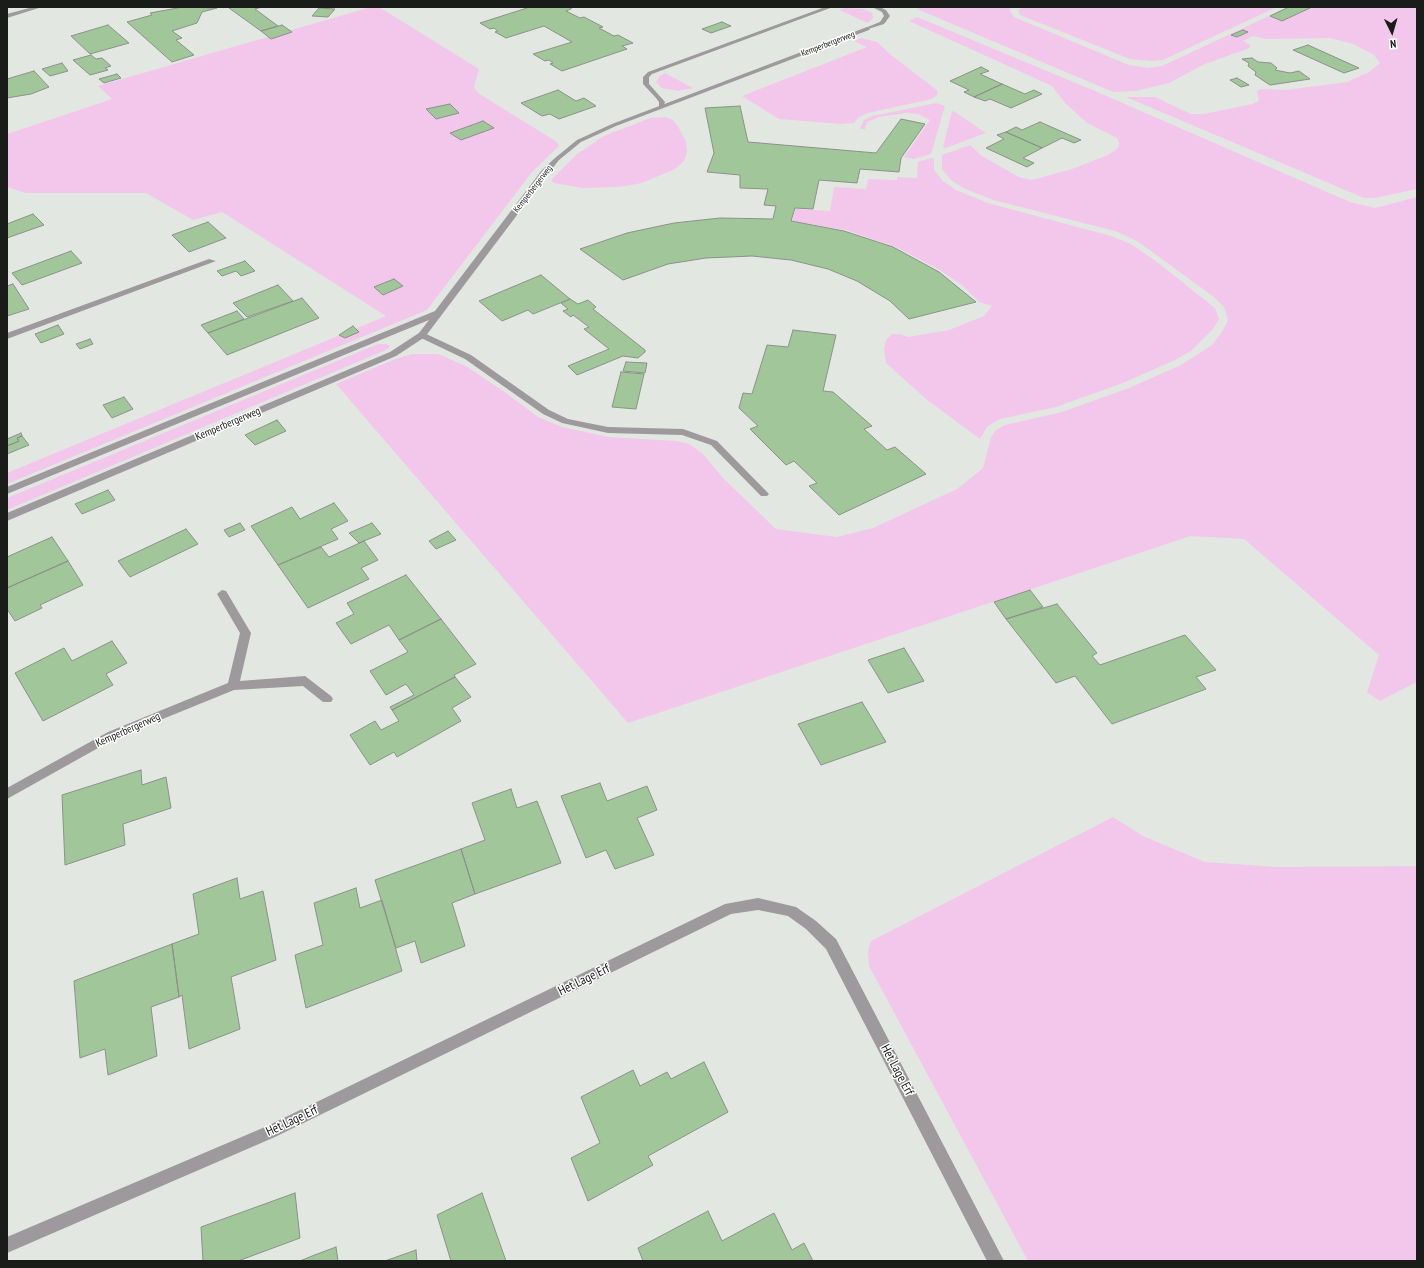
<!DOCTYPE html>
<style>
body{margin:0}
#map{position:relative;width:1424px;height:1268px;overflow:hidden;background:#e2e8e1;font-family:"PT Sans Narrow",sans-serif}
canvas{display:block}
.frame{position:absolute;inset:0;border:8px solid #1a1c19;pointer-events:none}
.north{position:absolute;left:1372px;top:12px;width:40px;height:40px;-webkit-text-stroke:3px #fff;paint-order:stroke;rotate:175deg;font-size:11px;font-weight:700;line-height:16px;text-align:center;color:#1a1c19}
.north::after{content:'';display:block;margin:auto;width:14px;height:18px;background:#1a1c19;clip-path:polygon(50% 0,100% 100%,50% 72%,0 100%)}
</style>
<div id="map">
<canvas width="1424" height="1268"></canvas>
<div class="frame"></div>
<div class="north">N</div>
</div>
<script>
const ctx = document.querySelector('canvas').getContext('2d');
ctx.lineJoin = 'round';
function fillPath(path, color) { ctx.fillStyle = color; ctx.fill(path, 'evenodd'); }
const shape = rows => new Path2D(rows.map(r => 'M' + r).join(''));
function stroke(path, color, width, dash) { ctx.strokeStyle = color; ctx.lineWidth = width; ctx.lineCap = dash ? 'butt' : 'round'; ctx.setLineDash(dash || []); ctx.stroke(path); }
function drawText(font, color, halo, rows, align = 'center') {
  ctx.font = font + ' "PT Sans Narrow",sans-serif'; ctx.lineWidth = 3; ctx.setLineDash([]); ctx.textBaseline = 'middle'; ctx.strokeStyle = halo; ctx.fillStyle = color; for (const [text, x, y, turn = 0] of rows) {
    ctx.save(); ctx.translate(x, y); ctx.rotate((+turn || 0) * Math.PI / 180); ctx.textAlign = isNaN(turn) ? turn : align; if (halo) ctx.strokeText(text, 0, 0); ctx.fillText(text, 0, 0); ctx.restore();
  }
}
const green = shape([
 [371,7,379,7,479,69,474,87,478,93,557,142,559,146,532,172,427,310,7,484,7,473,386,316,222,212,193,220,146,193,26,193,7,187,7,134,112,99,98,86],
 [922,7,1014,7,1009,9,1014,17,1129,65,1148,68,1162,66,1288,7,1417,7,1417,189,1375,198,1364,198,1126,97,1155,97,1191,114,1204,114,1252,104,1259,101,1257,91,1261,89,1286,90,1347,82,1369,72,1380,63,1374,55,1353,44,1330,38,1266,39,1253,36,1243,41,1250,45,1250,48,1205,64,1169,83,1136,91,1113,92,917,9],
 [1024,7,1277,7,1163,60,1152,61,1130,59,1020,15,1018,10],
 [845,8,863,9,872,13,873,18,868,23,839,10],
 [917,17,1095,91,1350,202,1375,208,1417,197,1417,682,1380,701,1367,692,1379,655,1244,539,1191,536,628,723,336,384,398,358,412,354,438,354,466,366,506,393,538,417,562,427,609,437,676,441,689,444,702,453,724,479,776,529,837,537,873,528,957,489,983,468,991,437,996,430,1005,425,1062,412,1129,388,1181,365,1212,345,1222,332,1228,320,1224,307,1214,297,1137,241,1115,231,993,200,963,188,951,180,942,169,942,155,970,145,982,156,1019,177,1032,180,1072,169,1108,155,1118,148,1119,143,1117,138,1087,123,1065,103,1052,86,909,21],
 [861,38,877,42,891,55,938,91,937,95,932,99,868,113,859,117,854,123,841,124,779,119,742,96,867,47,854,41],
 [665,73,693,88,679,91,662,88,656,82,660,76],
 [936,103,945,106,931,154,914,159,904,157,930,120,918,114,906,113,879,117,867,122,865,129,860,129,864,120,872,116],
 [952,111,955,112,986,133,946,148,943,147],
 [665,117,673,120,678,126,686,142,687,152,684,161,675,169,642,183,620,187,582,188,554,183,551,180,577,154,604,136,650,118],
 [931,158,934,159,934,170,943,181,956,190,988,203,1111,236,1131,244,1157,262,1215,308,1219,319,1213,329,1191,351,1175,360,1123,383,1056,407,1000,419,988,426,980,439,926,399,886,363,884,349,886,340,892,334,900,334,908,337,949,330,984,316,992,306,979,302,963,286,940,270,896,247,846,230,792,221,796,209,830,211,834,187,866,189,868,179,897,180,897,177,917,178,918,162],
 [378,344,387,344,390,347,386,350,7,510,7,498],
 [1113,817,1143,836,1205,862,1278,867,1417,866,1417,1261,1028,1261,869,966,868,951,871,941]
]);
const building = shape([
 [183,7,217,8,202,12,197,23,172,31,182,38,176,40,194,55,172,62,127,22,152,15,150,13,183,7],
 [233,7,262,7,255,9,278,26,261,31,229,8,233,7],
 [530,7,572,7,571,9,566,11,580,18,584,17,603,27,599,28,614,36,618,35,633,43,622,46,627,49,562,71,550,64,553,63,549,60,545,61,533,54,572,42,544,26,506,38,495,32,498,31,494,28,490,29,480,23,530,7],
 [1289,7,1312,7,1282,21,1270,16,1289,7],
 [319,8,335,9,328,17,312,16,319,8],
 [722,22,731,26,711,33,702,29,722,22],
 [108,25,129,43,90,54,71,36,108,25],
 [282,25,292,32,271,39,261,31,282,25],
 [1243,30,1248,32,1237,37,1231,35,1243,30],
 [1308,45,1359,68,1344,73,1293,50,1308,45],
 [91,55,96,59,102,58,111,66,105,68,108,70,90,75,73,60,91,55],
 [1252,58,1258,62,1271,63,1277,68,1275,70,1290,73,1299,71,1310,79,1270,85,1255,75,1256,72,1248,66,1249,63,1242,59,1252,58],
 [62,63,68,71,50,76,42,69,62,63],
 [981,67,989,71,980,74,1002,84,974,97,964,92,969,90,950,81,981,67],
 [34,71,49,87,31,94,7,98,7,79,34,71],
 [117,74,121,78,104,83,99,79,117,74],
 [1237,78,1249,85,1241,87,1230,80,1237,78],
 [1002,84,1025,94,1034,90,1042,94,1011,108,990,99,985,101,974,97,1002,84],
 [558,90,576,101,584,98,596,106,559,119,550,114,542,116,521,103,558,90],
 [450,104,459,113,436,119,426,109,450,104],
 [740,106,748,142,876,153,901,119,925,124,901,158,899,172,860,169,857,183,819,180,813,209,795,208,791,221,844,231,893,247,939,272,976,302,909,319,890,301,857,281,828,269,791,260,752,256,706,258,668,264,623,280,580,249,627,233,674,223,720,218,773,219,776,206,764,205,768,189,740,188,740,175,707,172,714,153,705,108,740,106],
 [483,121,494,128,461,140,450,133,483,121],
 [1040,122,1081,140,1074,143,1062,138,1042,148,1006,132,1016,127,1022,130,1040,122],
 [1006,132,1042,148,1023,158,1034,163,1027,167,986,148,1004,139,997,135,1006,132],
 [33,214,44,225,7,238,7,224,33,214],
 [208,222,226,238,189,252,172,235,208,222],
 [71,251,82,263,22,285,12,273,71,251],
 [245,261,255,271,241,276,236,271,222,276,217,271,245,261],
 [541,275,570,299,533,314,528,310,502,321,479,301,541,275],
 [394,279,403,286,383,295,374,287,394,279],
 [13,284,29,309,7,316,7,286,13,284],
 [278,285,293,301,247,317,233,303,278,285],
 [302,298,319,318,227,355,208,333,302,298],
 [570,299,578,304,588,300,596,307,593,309,645,350,645,352,638,358,623,356,577,375,568,366,609,349,584,329,589,327,573,315,571,317,563,311,568,309,561,303,570,299],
 [237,311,244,319,208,333,201,325,237,311],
 [58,325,64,334,41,343,35,334,58,325],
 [353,326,359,332,345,338,339,335,353,326],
 [793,330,836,335,823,391,833,392,872,426,864,429,887,450,895,447,926,474,839,515,809,486,817,483,794,461,786,465,750,429,758,426,739,408,743,393,752,394,767,345,788,347,793,330],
 [90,339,93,344,80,349,76,344,90,339],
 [626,362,647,363,645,373,623,371,626,362],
 [621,372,644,374,636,409,612,407,621,372],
 [124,397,133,409,112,418,103,405,124,397],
 [277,420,286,431,255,445,245,435,277,420],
 [21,433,22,436,17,438,19,441,7,446,7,439,21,433],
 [22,436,29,445,7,454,7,446,19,441,17,438,22,436],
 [108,490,115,500,82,514,75,504,108,490],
 [334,503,348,521,331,529,338,539,278,565,251,526,292,507,300,519,334,503],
 [240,523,245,530,229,537,224,530,240,523],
 [372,523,381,534,359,543,349,533,372,523],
 [186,529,198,544,130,577,118,561,186,529],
 [448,531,456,540,436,549,429,541,448,531],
 [52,537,68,561,7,588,7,558,9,556,52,537],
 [364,541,378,560,361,568,369,579,308,608,278,565,321,547,329,557,364,541],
 [68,561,83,585,40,605,42,608,15,621,7,609,7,588,68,561],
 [406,575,441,619,399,640,389,625,351,644,336,623,354,614,347,603,406,575],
 [1030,590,1043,607,1006,619,994,602,1030,590],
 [1057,604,1097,653,1092,656,1100,665,1185,635,1216,670,1196,677,1206,689,1112,724,1075,676,1056,683,1006,619,1057,604],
 [441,619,476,664,454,675,455,677,392,710,390,707,414,695,406,684,386,695,370,671,408,652,399,640,441,619],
 [112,641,127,663,106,674,113,685,43,721,15,673,64,648,72,661,112,641],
 [904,648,924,681,888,693,868,660,904,648],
 [455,677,471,697,452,708,461,721,397,757,394,752,370,765,350,735,375,721,381,730,399,721,392,710,455,677],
 [862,702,886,742,821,765,798,724,862,702],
 [141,770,142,785,166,777,171,808,123,824,125,845,65,865,62,795,141,770],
 [600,783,607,801,647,786,657,810,637,818,654,855,615,869,606,850,586,858,561,796,600,783],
 [511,789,517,808,537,801,561,863,475,894,461,849,485,840,472,803,511,789],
 [461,849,475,894,452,903,465,946,421,963,415,941,396,948,375,880,461,849],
 [237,878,240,899,263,891,276,960,231,977,240,1029,189,1049,182,995,179,997,172,944,199,934,193,894,237,878],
 [356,888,360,908,382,900,402,971,306,1008,295,955,323,945,314,903,356,888],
 [172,944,179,997,151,1007,157,1056,108,1075,105,1049,80,1058,74,981,172,944],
 [704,1062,728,1112,648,1156,653,1165,588,1201,571,1158,600,1143,581,1097,633,1070,640,1086,667,1072,671,1079,704,1062],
 [295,1193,300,1238,238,1261,203,1261,201,1227,295,1193],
 [482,1193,506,1261,451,1261,437,1215,482,1193],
 [708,1211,722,1241,774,1213,792,1250,804,1243,813,1261,643,1261,638,1248,708,1211],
 [336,1247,338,1261,300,1261,312,1256,336,1247],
 [416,1250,417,1261,385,1261,416,1250]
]);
const service = shape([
 [825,7,833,7,652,74,649,77,649,84,665,102,663,108,659,108,659,102,656,98,643,84,643,77,648,72,825,7],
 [872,7,880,7,886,10,890,16,884,24,865,30,865,28,880,22,884,16,882,12,872,7],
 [209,259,216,261,7,339,7,333,209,259],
 [422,332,471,355,549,410,568,419,608,427,683,429,717,441,769,494,767,496,761,496,711,445,682,435,608,433,562,423,543,414,465,359,419,337,419,333,422,332]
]);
const minor = shape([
 [33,7,42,7,7,18,7,14,33,7],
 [867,27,870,29,869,30,616,126,581,142,559,160,548,174,425,337,396,356,7,521,7,513,390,352,419,333,429,320,7,494,7,487,435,311,542,170,555,158,577,140,612,124,867,27],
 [222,590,226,591,251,633,240,681,305,676,331,696,333,699,331,702,323,702,303,686,234,690,116,738,7,799,7,788,108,732,228,683,240,633,217,594,222,590],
 [758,898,796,907,816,921,836,939,1004,1261,987,1261,826,949,806,929,788,916,758,910,731,914,275,1137,7,1253,7,1237,265,1127,725,904,758,898]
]);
const farStreetnames = [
 ["Kemperbergerweg",828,44,-21],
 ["Kemperbergerweg",533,189,-52]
];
const streetNames = [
 ["Kemperbergerweg",228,424,-23],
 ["Kemperbergerweg",128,730,-24]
];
const nearStreetnames = [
 ["Het Lage Erf",584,980,-26],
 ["Het Lage Erf",897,1070,62],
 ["Het Lage Erf",292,1121,-25]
];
fillPath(green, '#f3c7eb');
fillPath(building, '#a1c69a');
stroke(building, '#8b918a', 1);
fillPath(service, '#9d999c');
fillPath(minor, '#9d999c');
drawText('9px', '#1a1c19', '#fff', farStreetnames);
drawText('11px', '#1a1c19', '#fff', streetNames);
drawText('13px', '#1a1c19', '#fff', nearStreetnames);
</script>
